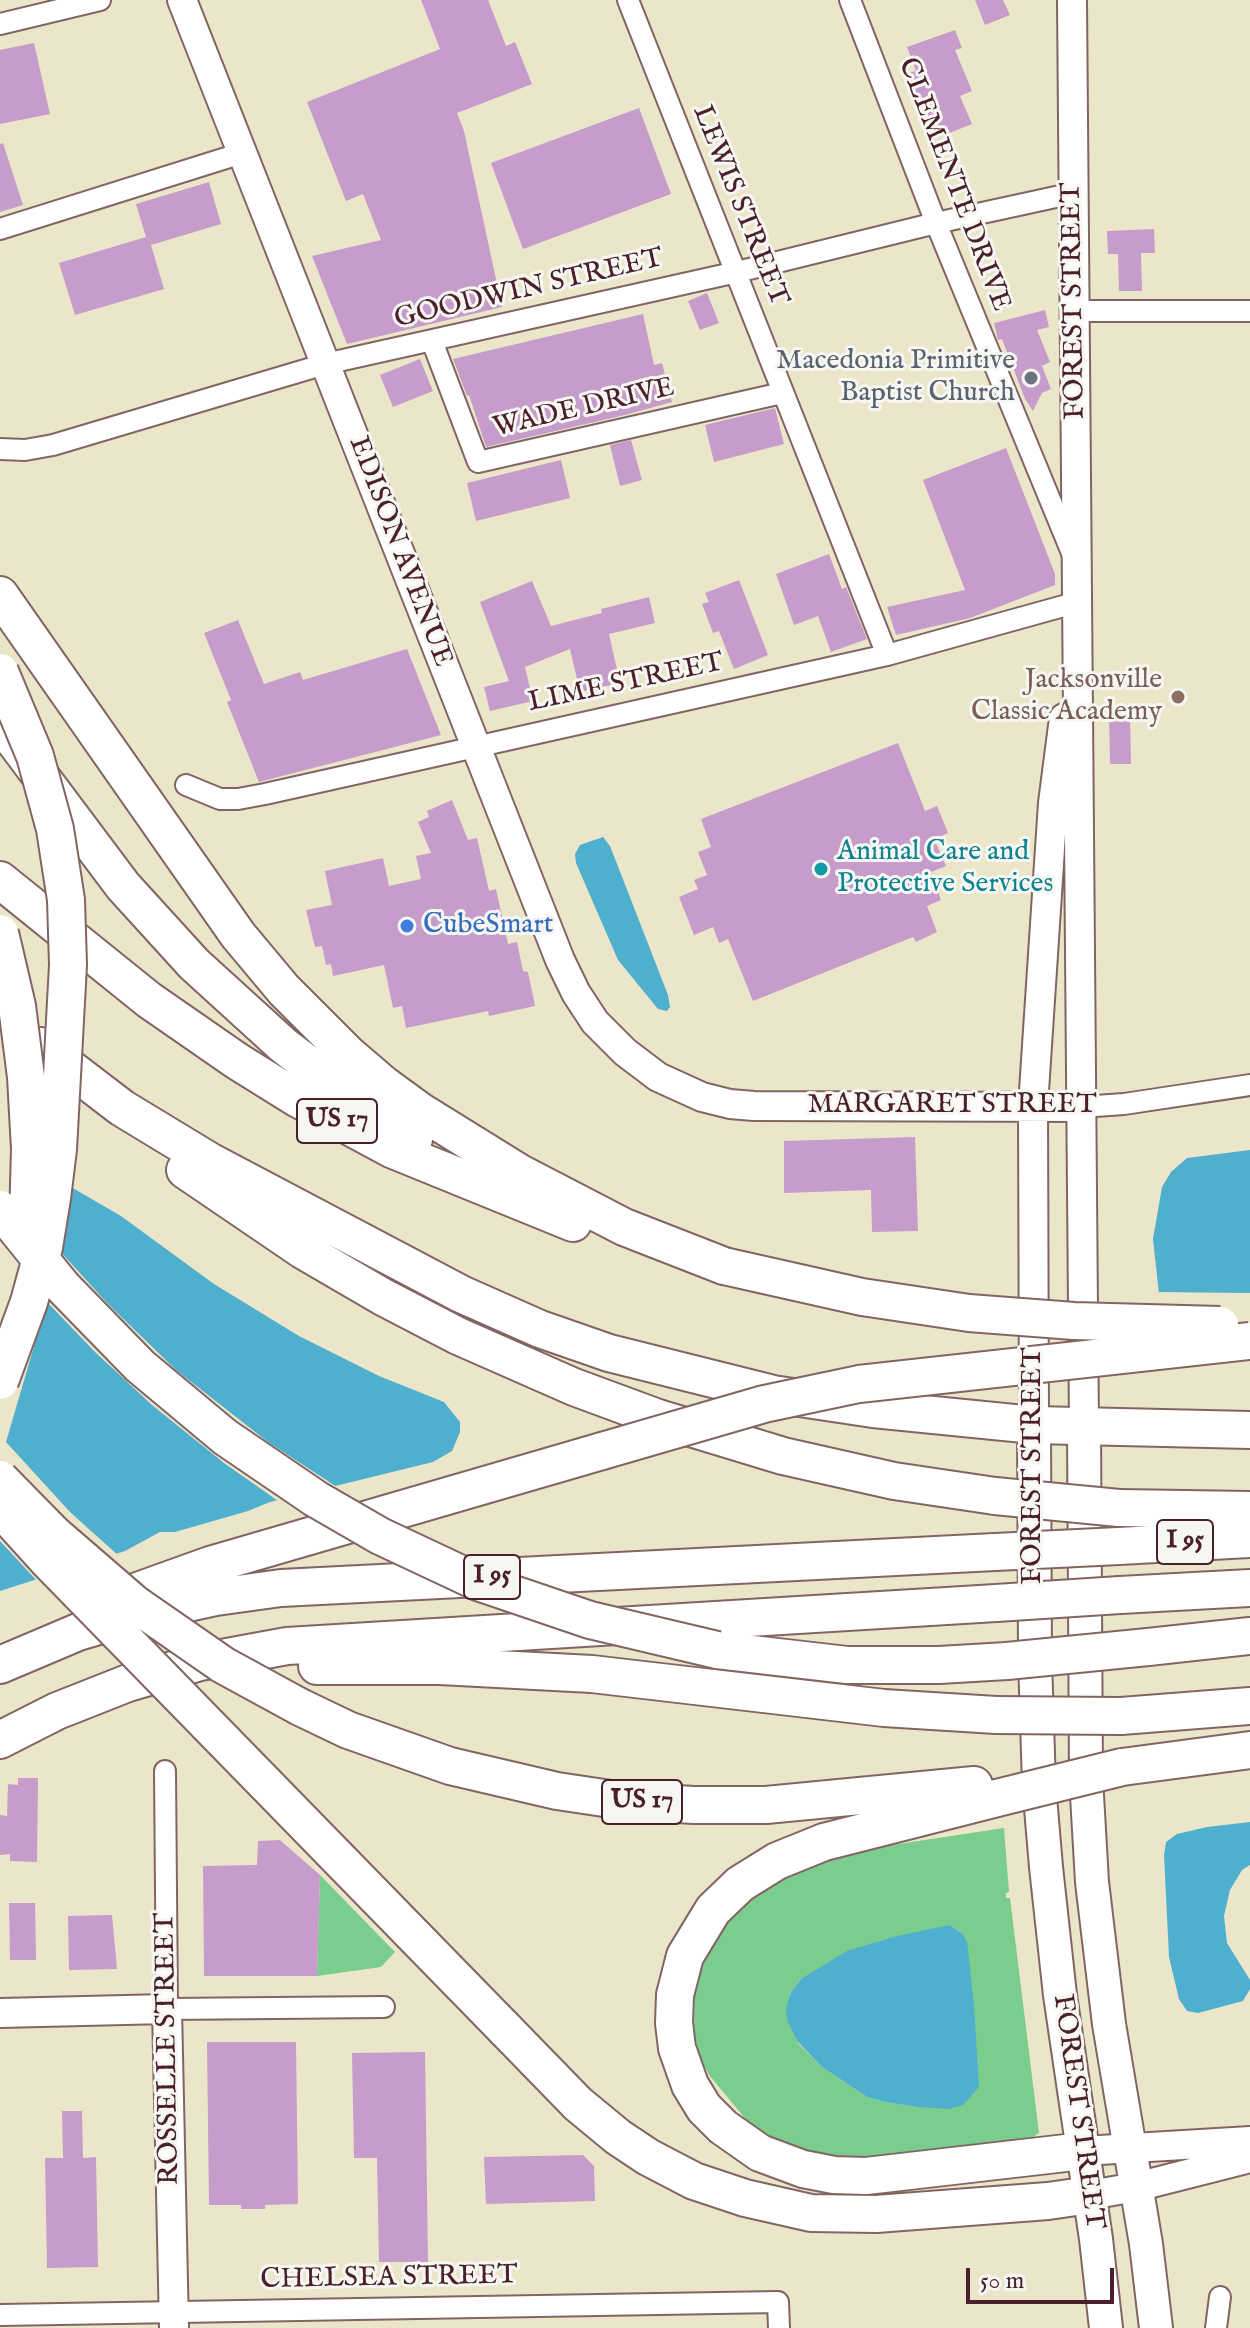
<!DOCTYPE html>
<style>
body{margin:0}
#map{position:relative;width:1250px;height:2328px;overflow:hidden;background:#ebe6ca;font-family:"IM FELL English",serif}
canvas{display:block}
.scale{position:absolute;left:966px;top:2268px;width:148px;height:36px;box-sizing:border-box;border:4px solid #4a1f2b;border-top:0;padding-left:10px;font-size:24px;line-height:28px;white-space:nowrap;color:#4a1f2b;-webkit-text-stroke:6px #f6f6f2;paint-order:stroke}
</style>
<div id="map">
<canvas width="1250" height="2328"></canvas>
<div class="scale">50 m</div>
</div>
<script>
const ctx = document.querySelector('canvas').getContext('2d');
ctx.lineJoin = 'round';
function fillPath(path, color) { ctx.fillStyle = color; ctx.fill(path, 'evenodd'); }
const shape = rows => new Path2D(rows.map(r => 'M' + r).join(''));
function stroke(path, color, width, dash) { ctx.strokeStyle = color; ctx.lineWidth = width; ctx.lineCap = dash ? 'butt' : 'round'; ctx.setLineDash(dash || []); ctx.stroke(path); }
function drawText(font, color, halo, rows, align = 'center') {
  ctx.font = font + ' "IM FELL English",serif'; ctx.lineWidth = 6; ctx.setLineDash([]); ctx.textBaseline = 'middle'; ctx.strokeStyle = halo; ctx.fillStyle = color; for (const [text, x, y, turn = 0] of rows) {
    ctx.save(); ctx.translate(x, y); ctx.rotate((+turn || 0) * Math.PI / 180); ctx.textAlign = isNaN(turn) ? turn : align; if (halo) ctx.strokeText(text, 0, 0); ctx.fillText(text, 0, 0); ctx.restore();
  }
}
const green = shape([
 [1004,1828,1009,1892,1006,1893,1006,1898,1010,1898,1039,2133,1020,2146,848,2161,768,2146,709,2075,700,2057,694,2031,695,1991,699,1972,728,1918,747,1898,792,1871,852,1851],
 [950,1925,961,1932,967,1941,917,2107,885,2102,867,2097,822,2067,798,2043,786,2007,790,1994,801,1979],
 [320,1875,395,1952,381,1967,317,1976]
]);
const water = shape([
 [603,837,610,846,668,995,670,1007,667,1011,658,1009,618,960,576,863,575,854,580,845],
 [1250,1150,1250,1330,1159,1294,1153,1239,1162,1187,1171,1172,1187,1158],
 [71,1187,121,1216,214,1284,299,1336,379,1376,444,1402,460,1422,460,1432,452,1451,433,1462,270,1502,248,1511,175,1532,160,1532,125,1551,0,1591,0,1212],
 [1250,1822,1250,1865,1242,1870,1230,1890,1224,1916,1227,1943,1250,1980,1250,1989,1243,2001,1198,2013,1187,2011,1179,1999,1169,1957,1164,1855,1166,1842,1177,1834,1207,1827],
 [950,1925,962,1933,967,1941,974,2005,979,2087,963,2105,949,2109,917,2107,885,2102,867,2097,822,2067,798,2042,787,2020,786,2007,790,1994,801,1979,847,1951,897,1936]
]);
const pier = shape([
 [0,1207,58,1249,108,1304,176,1370,268,1442,340,1489,281,1503,224,1463,152,1405,95,1352,47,1302,6,1442,70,1512,120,1557,39,1583,0,1541],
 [1154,1292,1250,1293,1250,1334,1166,1315]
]);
const building = shape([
 [421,0,488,0,506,46,515,42,532,84,457,113,464,131,502,307,347,344,312,256,381,240,363,194,346,201,307,102,440,49],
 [975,0,1003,0,1010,15,985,25],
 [955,30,962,48,955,50,972,91,960,96,972,124,929,141,921,121,924,120,906,74,916,71,907,47],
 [34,43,50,114,0,124,0,50],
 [639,108,671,194,523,249,491,163],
 [3,143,23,205,0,212,0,144],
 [209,182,221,224,151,245,164,289,75,315,59,263,146,237,136,204],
 [1154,229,1155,253,1141,253,1142,291,1119,291,1118,254,1108,254,1107,231],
 [707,293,719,323,700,330,688,301],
 [1045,310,1049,327,1037,330,1050,362,1042,366,1051,389,1042,393,1033,411,1025,399,1002,339,998,340,994,323],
 [643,314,654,365,662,363,672,402,625,415,486,447,469,395,467,396,453,359],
 [420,359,433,391,393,407,380,375],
 [775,408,784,444,714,462,705,425],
 [631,440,642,480,620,486,610,445],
 [1006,448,1055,574,1055,585,970,618,896,635,887,607,965,590,923,480],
 [561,460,570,498,476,521,467,483],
 [829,554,842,589,846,587,867,639,831,652,818,616,794,625,776,574],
 [739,580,768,655,734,669,719,631,713,633,702,604,709,602,705,593],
 [532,581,551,626,602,613,601,609,649,597,655,623,609,634,620,683,580,692,570,649,525,667,533,701,490,711,484,687,509,681,480,602],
 [238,620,264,684,300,672,303,680,407,649,441,735,259,782,227,702,231,700,204,633],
 [1109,715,1130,715,1131,764,1110,764],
 [898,743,925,811,937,806,948,833,934,839,946,866,931,872,941,900,927,906,937,932,916,942,913,937,753,1001,728,939,719,943,713,927,694,935,679,897,698,889,694,880,707,875,698,852,711,847,701,819],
 [452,800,468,840,477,838,489,891,496,889,508,944,517,942,523,971,528,972,535,1006,489,1016,488,1011,406,1028,402,1006,393,1008,384,965,333,976,331,964,326,965,322,946,315,947,306,910,332,905,325,871,383,858,389,886,421,879,416,856,431,853,418,822,429,817,427,811],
 [915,1137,918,1231,872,1232,871,1190,784,1193,784,1141],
 [18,1778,38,1778,37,1862,10,1861,10,1854,0,1855,0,1815,7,1816,8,1784,18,1785],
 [280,1840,320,1875,317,1976,204,1976,203,1866,257,1865,258,1841],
 [9,1903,35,1903,36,1960,10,1960],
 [112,1915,117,1969,69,1970,68,1916],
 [207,2042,296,2042,298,2204,265,2205,265,2209,241,2209,241,2205,209,2205],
 [425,2052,428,2262,379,2262,377,2158,354,2158,352,2053],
 [62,2111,82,2111,83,2158,96,2157,98,2267,47,2268,45,2158,63,2158],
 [583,2155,594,2166,595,2201,486,2204,484,2157]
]);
const street = shape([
 [628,0,887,655],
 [850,0,936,223,1072,553],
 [0,24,100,0],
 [0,229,242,153],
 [1075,311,1250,311],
 [432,341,478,462,782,393],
 [0,449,25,450,53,445,325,364,737,272,936,223,1074,193],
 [186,785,220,799,238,799,265,794,887,655,1078,602],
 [1081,1107,1124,1104,1250,1085],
 [165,1771,167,2009,384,2007],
 [0,2315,778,2302,779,2328],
 [1216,2328,1220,2297]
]);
const secondary = shape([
 [182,0,560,960,576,993,595,1022,625,1052,658,1077,702,1097,730,1104,754,1106,1081,1107],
 [1072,0,1084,1427],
 [1034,1425,1033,1106,1053,803,1064,718],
 [0,2013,167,2009,174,2328],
 [1083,2151,1250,2141],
 [1090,2195,1136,2187,1250,2158]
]);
const primary = shape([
 [1034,1425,1035,1659,1039,1785,1046,1867,1060,1995,1096,2239,1106,2328],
 [1084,1427,1086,1778,1092,1882,1109,2024,1146,2244,1156,2328]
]);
const highway = shape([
 [0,595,238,935,284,990,348,1054,383,1084,420,1111,520,1173,624,1227,724,1266],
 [0,722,123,886,194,964,283,1045,339,1088,414,1139],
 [0,880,149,1000,237,1061,298,1099,391,1149,573,1223],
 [41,1046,122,1108,211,1162,461,1294,540,1329,609,1353,773,1394,873,1409,1034,1425,1250,1430],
 [185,1170,304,1251,383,1297,458,1336,574,1387,658,1418,783,1456,894,1481,995,1496],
 [1119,1508,1250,1510],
 [1119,1546,1250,1539],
 [1120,1595,1250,1588],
 [107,1602,210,1565,602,1451],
 [1148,1647,1250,1636],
 [717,1650,847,1665,939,1665,1007,1661],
 [0,1665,78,1632,142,1613,216,1597,281,1588,995,1552],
 [317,1666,440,1666,592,1674,884,1708,996,1715],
 [300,1707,348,1730,450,1766,557,1791,624,1801,694,1805,766,1805,974,1785],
 [1121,1716,1250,1706],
 [0,1740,57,1711,128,1683,200,1662,287,1646,996,1603],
 [1122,1767,1250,1750],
 [997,1798,824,1842,777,1861,740,1884,713,1910,685,1956,675,1995,674,2023,677,2048,690,2085,704,2108,723,2127,760,2153,803,2169,834,2175,866,2176,1083,2151],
 [505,2029,578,2104,618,2137,648,2157,694,2181,745,2198,811,2213,876,2214,1048,2201,1090,2195]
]);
const highwayBridge = shape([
 [0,672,35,756,55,829,66,900,68,965,58,1149,52,1198,44,1247,29,1302,0,1381],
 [0,933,17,1006,26,1077,30,1149,28,1220],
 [0,1209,63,1287,140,1366,225,1437,316,1499,380,1536,478,1582,590,1620,717,1650],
 [724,1266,862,1297,969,1313,1074,1321,1220,1325],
 [602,1451,764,1404,859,1384,1250,1341],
 [0,1479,54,1534,135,1604,223,1665,300,1707],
 [995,1496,1119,1508],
 [0,1508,48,1561,505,2029],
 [995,1552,1119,1546],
 [996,1603,1120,1595],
 [1007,1661,1148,1647],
 [996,1715,1121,1716],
 [997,1798,1122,1767]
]);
const markers = [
 [1031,378,8,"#6b7280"],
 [1178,697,8,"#8d6e63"],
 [821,869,8,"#0f9aa8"],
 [407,926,8,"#3f7fe0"]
];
const shields = [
 [337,1121,80],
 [1185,1542,56],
 [492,1577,56],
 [642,1802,80]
];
const shieldNames = [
 ["US 17",337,1121],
 ["I 95",1185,1542],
 ["I 95",492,1577],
 ["US 17",642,1802]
];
const streetNames = [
 ["CLEMENTE DRIVE",953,185,69],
 ["LEWIS STREET",739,206,68],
 ["GOODWIN STREET",529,290,-13],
 ["FOREST STREET",1075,301,-91],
 ["WADE DRIVE",584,409,-13],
 ["EDISON AVENUE",399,552,69],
 ["LIME STREET",626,684,-12],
 ["MARGARET STREET",952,1106],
 ["FOREST STREET",1034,1466,-90],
 ["ROSSELLE STREET",169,2049,-91],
 ["FOREST STREET",1077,2112,82],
 ["CHELSEA STREET",389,2279,-1]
];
const worshipNames = [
 ["Macedonia Primitive",1015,362],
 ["Baptist Church",1015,394]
];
const educationNames = [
 ["Jacksonville",1162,681],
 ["Classic Academy",1162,713]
];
const cultureNames = [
 ["Animal Care and",837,853],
 ["Protective Services",837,885]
];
const shopNames = [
 ["CubeSmart",423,926]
];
fillPath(green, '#7bcd8e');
fillPath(water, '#4fafce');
fillPath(pier, '#ebe6ca');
fillPath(building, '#c69cca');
stroke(street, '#826563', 24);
stroke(secondary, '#826563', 32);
stroke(primary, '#826563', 36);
stroke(highway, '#826563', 40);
stroke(street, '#fff', 20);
stroke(secondary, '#fff', 28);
stroke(primary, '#fff', 32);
stroke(highway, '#fff', 36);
stroke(highwayBridge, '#826563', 40, []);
stroke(highwayBridge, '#fff', 36);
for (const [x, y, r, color] of markers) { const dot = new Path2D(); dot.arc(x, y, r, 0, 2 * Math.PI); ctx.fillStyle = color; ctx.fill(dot); stroke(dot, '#f6f6f2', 3); }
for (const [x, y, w] of shields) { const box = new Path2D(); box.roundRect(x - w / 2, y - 22, w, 44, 6); ctx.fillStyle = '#f6f6f2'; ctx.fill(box); stroke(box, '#4a1f2b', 2); }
drawText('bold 26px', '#4a1f2b', null, shieldNames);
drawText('28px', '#4a1f2b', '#f6f6f2', streetNames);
drawText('28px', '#5b616d', '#f6f6f2', worshipNames, 'right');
drawText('28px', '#785e54', '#f6f6f2', educationNames, 'right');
drawText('28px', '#0d838f', '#f6f6f2', cultureNames, 'left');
drawText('28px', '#366cbe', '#f6f6f2', shopNames, 'left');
</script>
